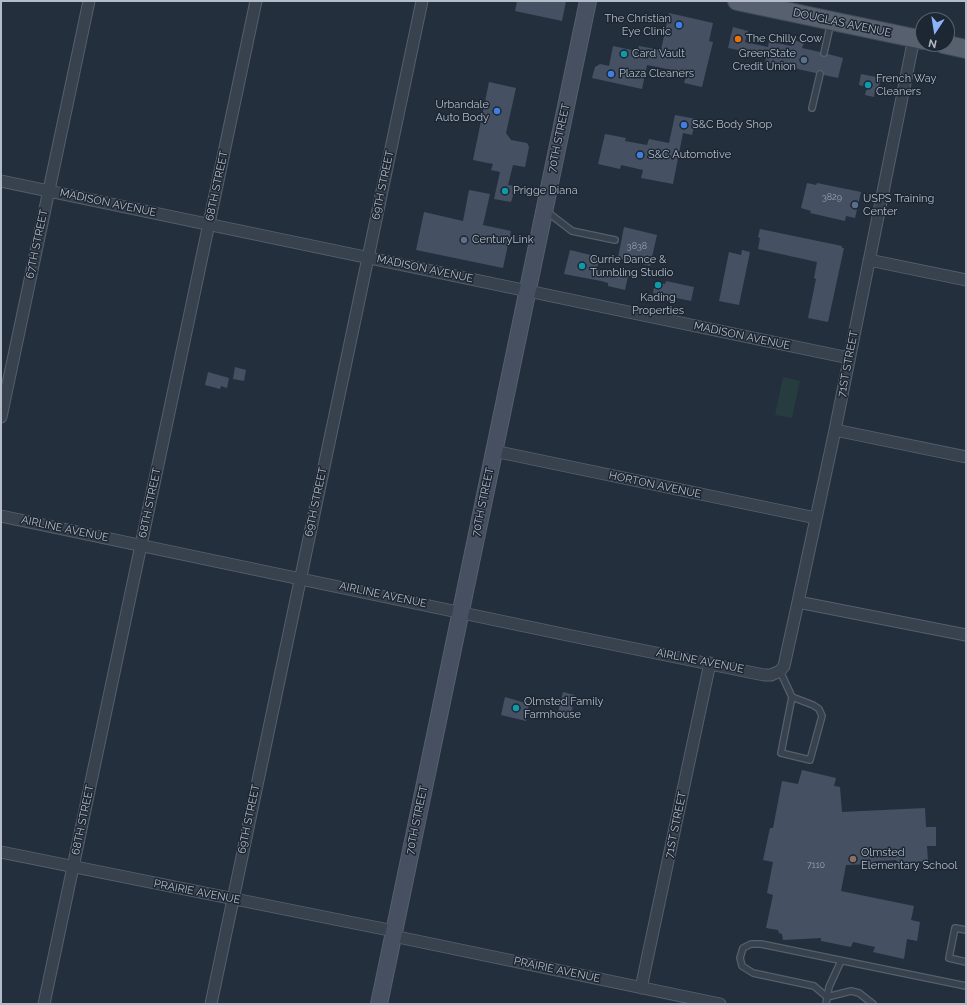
<!DOCTYPE html>
<style>
body{margin:0}
#map{position:relative;width:967px;height:1005px;overflow:hidden;background:#242f3e;font-family:Raleway,sans-serif}
canvas{display:block}
.frame{position:absolute;inset:0;border:2px solid #b4bcc9;pointer-events:none}
.north{position:absolute;left:915px;top:12px;width:40px;height:40px;box-sizing:border-box;background:#1d2633;border:1px solid #59626f;border-radius:50%;rotate:192deg;font-size:11px;font-weight:700;line-height:16px;text-align:center;color:#b4bcc9}
.north::after{content:'';display:block;margin:auto;width:14px;height:18px;background:#8ab4f8;clip-path:polygon(50% 0,100% 100%,50% 72%,0 100%)}
</style>
<div id="map">
<canvas width="967" height="1005"></canvas>
<div class="frame"></div>
<div class="north">N</div>
</div>
<script>
const ctx = document.querySelector('canvas').getContext('2d');
ctx.lineJoin = 'round';
function fillPath(path, color) { ctx.fillStyle = color; ctx.fill(path, 'evenodd'); }
const shape = rows => new Path2D(rows.map(r => 'M' + r).join(''));
function stroke(path, color, width, dash) { ctx.strokeStyle = color; ctx.lineWidth = width; ctx.lineCap = dash ? 'butt' : 'round'; ctx.setLineDash(dash || []); ctx.stroke(path); }
function drawText(font, color, halo, rows, align = 'center') {
  ctx.font = font + ' Raleway,sans-serif'; ctx.lineWidth = 3; ctx.setLineDash([]); ctx.textBaseline = 'middle'; ctx.strokeStyle = halo; ctx.fillStyle = color; for (const [text, x, y, turn = 0] of rows) {
    ctx.save(); ctx.translate(x, y); ctx.rotate((+turn || 0) * Math.PI / 180); ctx.textAlign = isNaN(turn) ? turn : align; if (halo) ctx.strokeText(text, 0, 0); ctx.fillText(text, 0, 0); ctx.restore();
  }
}
const green = shape([
 [783,377,800,381,792,418,775,415]
]);
const building = shape([
 [517,1,566,1,562,21,515,11],
 [669,13,713,23,709,41,713,42,702,87,684,83,687,73,647,65,642,89,592,78,595,67,600,64,609,66,613,46,637,51,639,46,661,50],
 [733,27,748,31,745,42,768,47,769,41,791,46,793,40,804,43,802,48,820,52,823,57,826,57,828,54,843,58,838,78,824,75,823,71,821,70,817,71,816,73,765,62,766,58,758,56,758,54,728,48],
 [861,74,881,78,878,89,875,89,874,97,865,95,867,87,859,85],
 [489,82,516,88,506,133,511,140,527,143,529,147,525,167,513,165,508,185,516,186,511,202,494,199,500,172,491,170,493,164,473,160],
 [675,115,696,119,692,135,683,133,673,184,641,178,643,170,621,165,620,169,598,164,605,134,626,138,625,141,647,145,649,139,669,143],
 [807,183,816,185,817,183,861,192,855,218,846,216,845,221,810,213,811,211,801,208],
 [469,190,490,194,483,225,511,231,503,268,416,250,424,212,463,221],
 [624,227,657,235,650,266,618,258],
 [760,229,842,246,842,248,844,248,828,322,808,318,816,279,814,278,817,262,758,249,760,238,758,237],
 [570,250,599,257,597,269,628,276,625,290,608,286,608,283,601,281,564,274],
 [742,250,750,252,739,305,719,301,729,252,741,255],
 [666,281,694,287,691,301,653,293,655,282,665,284],
 [235,367,246,370,244,381,233,379],
 [208,372,229,378,227,388,221,386,220,389,205,385],
 [563,692,575,695,570,720,557,717],
 [505,697,529,704,526,721,501,715],
 [802,770,836,778,834,786,840,787,842,812,925,808,926,827,936,827,936,846,927,846,928,861,898,863,896,860,875,861,875,864,846,865,841,891,914,906,911,920,920,922,917,941,907,939,904,959,873,952,875,947,853,942,851,947,821,941,821,938,783,940,782,934,779,933,778,930,766,928,773,895,767,893,773,862,763,860,770,828,773,828,782,781,798,784]
]);
const lane = shape([
 [824,53,831,22],
 [812,108,820,74],
 [546,211,572,231,615,240],
 [780,671,792,697,781,753,810,760,822,716,819,709,813,705,792,697],
 [966,930,955,928,949,958,966,962],
 [827,997,814,986,753,973,742,966,740,958,743,948,751,944,761,944,966,986],
 [827,997,851,991,859,993,873,1004],
 [826,1004,829,987,841,961]
]);
const street = shape([
 [1,181,849,358],
 [869,260,966,280],
 [1,417,89,1],
 [835,430,966,457],
 [494,451,816,518],
 [1,516,572,636,764,675,771,675,780,671,784,666,798,602,835,430,914,38],
 [798,602,966,635],
 [1,852,394,931],
 [393,936,720,1004],
 [641,988,710,663],
 [44,1004,256,1],
 [211,1004,422,1]
]);
const secondary = shape([
 [379,1004,588,1]
]);
const primary = shape([
 [737,1,923,40],
 [943,44,966,49]
]);
const markers = [
 [679,25,4,"#3f7fe0"],
 [738,39,4,"#e8710a"],
 [624,54,4,"#0f9aa8"],
 [804,60,4,"#5c6f8a"],
 [611,74,4,"#3f7fe0"],
 [868,85,4,"#0f9aa8"],
 [497,111,4,"#3f7fe0"],
 [684,125,4,"#3f7fe0"],
 [640,155,4,"#3f7fe0"],
 [505,191,4,"#0f9aa8"],
 [855,205,4,"#5c6f8a"],
 [464,240,4,"#5c6f8a"],
 [582,266,4,"#0f9aa8"],
 [658,285,4,"#0f9aa8"],
 [516,708,4,"#0f9aa8"],
 [853,859,4,"#8d6e63"]
];
const numberNames = [
 ["3829",832,197],
 ["3838",637,246],
 ["7110",816,865]
];
const poiNames = [
 ["The Christian",671,19,"right"],
 ["Eye Clinic",671,32,"right"],
 ["The Chilly Cow",746,39],
 ["Card Vault",632,54],
 ["GreenState",796,54,"right"],
 ["Credit Union",796,67,"right"],
 ["Plaza Cleaners",619,74],
 ["French Way",876,79],
 ["Cleaners",876,92],
 ["Urbandale",489,105,"right"],
 ["Auto Body",489,118,"right"],
 ["S&C Body Shop",692,125],
 ["S&C Automotive",648,155],
 ["Prigge Diana",513,191],
 ["USPS Training",863,199],
 ["Center",863,212],
 ["CenturyLink",472,240],
 ["Currie Dance &",590,260],
 ["Tumbling Studio",590,273],
 ["Kading",658,298,"center"],
 ["Properties",658,311,"center"],
 ["Olmsted Family",524,702],
 ["Farmhouse",524,715],
 ["Olmsted",861,853],
 ["Elementary School",861,866]
];
const streetNames = [
 ["DOUGLAS AVENUE",842,23,12],
 ["70TH STREET",559,138,-78],
 ["69TH STREET",383,185,-78],
 ["68TH STREET",217,186,-78],
 ["MADISON AVENUE",108,203,12],
 ["67TH STREET",37,244,-78],
 ["MADISON AVENUE",425,269,12],
 ["MADISON AVENUE",742,336,12],
 ["71ST STREET",848,364,-79],
 ["HORTON AVENUE",655,485,12],
 ["69TH STREET",316,502,-78],
 ["70TH STREET",483,502,-78],
 ["68TH STREET",150,503,-78],
 ["AIRLINE AVENUE",65,529,12],
 ["AIRLINE AVENUE",383,595,12],
 ["AIRLINE AVENUE",700,661,11],
 ["69TH STREET",249,819,-78],
 ["68TH STREET",83,820,-78],
 ["70TH STREET",417,820,-78],
 ["71ST STREET",676,825,-78],
 ["PRAIRIE AVENUE",197,892,11],
 ["PRAIRIE AVENUE",557,970,12]
];
fillPath(green, '#263c3f');
fillPath(building, '#455162');
stroke(lane, '#565f6c', 8);
stroke(street, '#565f6c', 13);
stroke(secondary, '#565f6c', 18);
stroke(primary, '#414a57', 20);
stroke(lane, '#38414e', 5.5);
stroke(street, '#38414e', 11);
stroke(secondary, '#465061', 16);
stroke(primary, '#56606e', 18);
for (const [x, y, r, color] of markers) { const dot = new Path2D(); dot.arc(x, y, r, 0, 2 * Math.PI); ctx.fillStyle = color; ctx.fill(dot); stroke(dot, '#1d2633', 1.5); }
drawText('9px', '#98a1af', null, numberNames);
drawText('11px', '#b4bcc9', '#1d2633', poiNames, 'left');
drawText('11px', '#b4bcc9', '#1d2633', streetNames);
</script>
